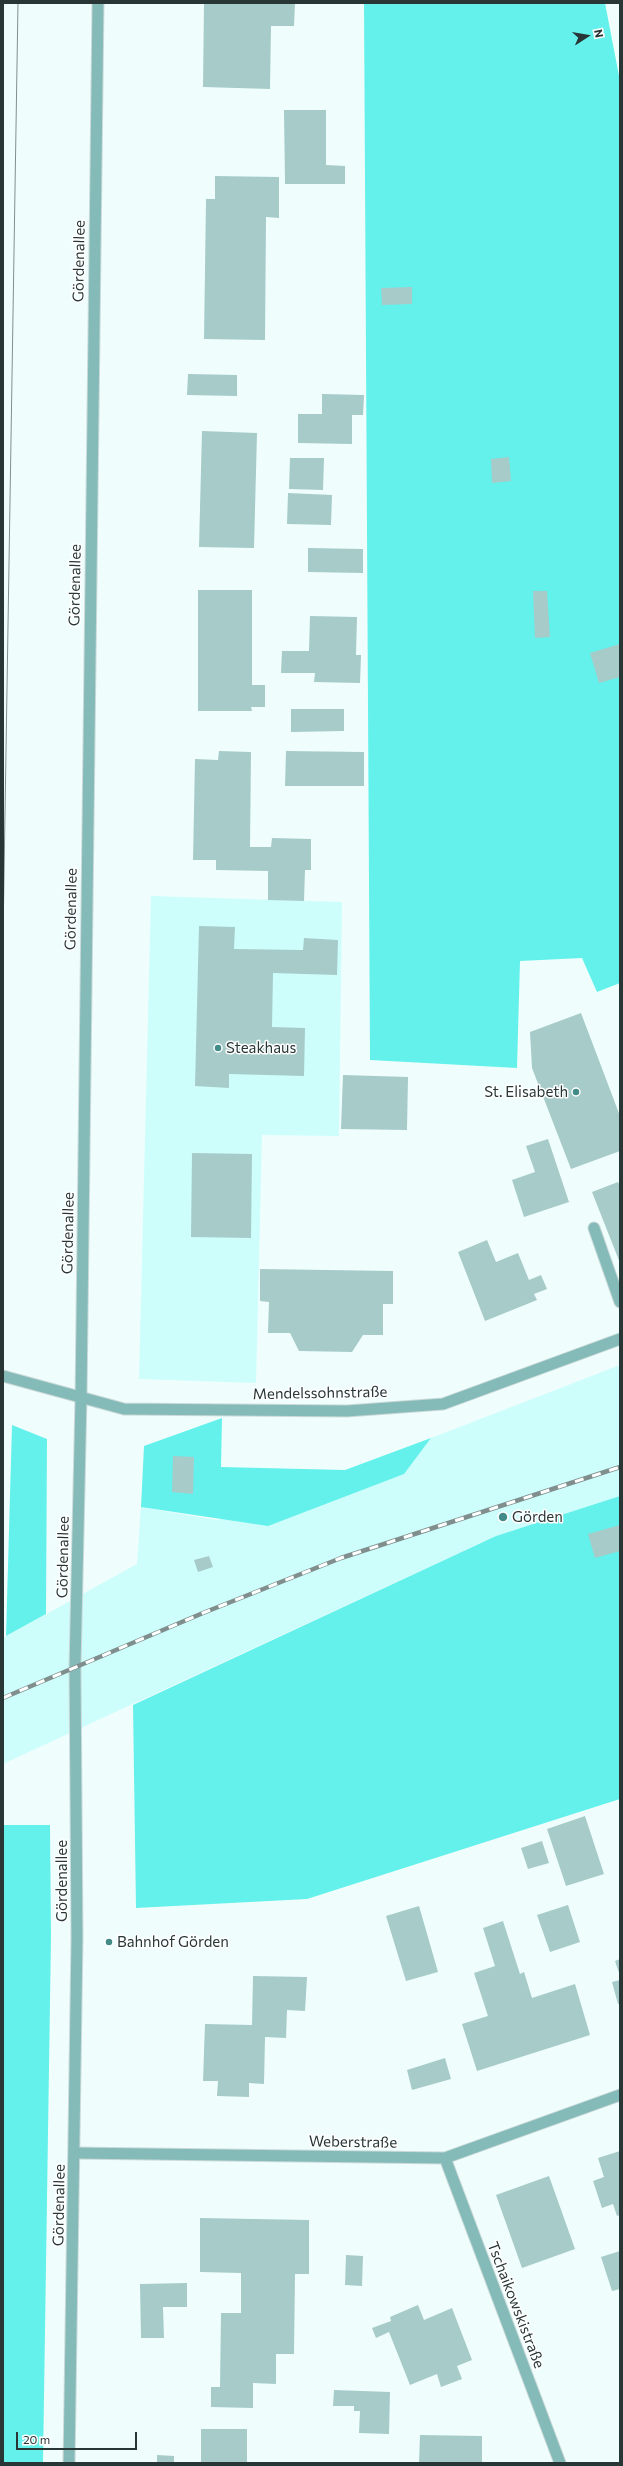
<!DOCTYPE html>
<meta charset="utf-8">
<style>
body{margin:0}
#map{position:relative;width:623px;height:2466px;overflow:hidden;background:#effefd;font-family:Commissioner,sans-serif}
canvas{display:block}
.frame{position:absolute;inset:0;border:4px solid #283736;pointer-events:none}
.north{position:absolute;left:567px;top:16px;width:40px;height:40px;-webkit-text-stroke:3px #fff;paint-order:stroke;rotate:78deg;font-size:11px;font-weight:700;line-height:16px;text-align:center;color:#283736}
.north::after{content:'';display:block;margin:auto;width:14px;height:18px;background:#283736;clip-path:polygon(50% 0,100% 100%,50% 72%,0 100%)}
.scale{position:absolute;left:16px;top:2432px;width:121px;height:18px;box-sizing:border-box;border:2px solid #283736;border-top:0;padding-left:5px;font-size:12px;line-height:14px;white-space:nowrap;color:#283736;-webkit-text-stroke:3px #fff;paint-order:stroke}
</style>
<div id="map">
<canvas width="623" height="2466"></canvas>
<div class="frame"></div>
<div class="north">N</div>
<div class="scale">20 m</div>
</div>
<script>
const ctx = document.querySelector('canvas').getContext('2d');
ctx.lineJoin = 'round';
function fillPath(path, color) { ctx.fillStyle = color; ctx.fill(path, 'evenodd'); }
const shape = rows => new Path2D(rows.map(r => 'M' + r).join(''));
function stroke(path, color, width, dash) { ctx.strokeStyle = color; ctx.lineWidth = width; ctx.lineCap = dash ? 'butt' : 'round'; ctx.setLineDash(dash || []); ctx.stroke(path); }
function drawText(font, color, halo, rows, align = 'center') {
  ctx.font = font + ' Commissioner,sans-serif'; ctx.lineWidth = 3; ctx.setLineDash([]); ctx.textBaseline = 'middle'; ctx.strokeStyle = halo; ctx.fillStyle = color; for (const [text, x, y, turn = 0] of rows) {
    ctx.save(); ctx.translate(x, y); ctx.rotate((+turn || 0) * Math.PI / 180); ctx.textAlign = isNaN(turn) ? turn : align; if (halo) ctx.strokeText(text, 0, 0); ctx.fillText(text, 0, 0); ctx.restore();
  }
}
const built = shape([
 [151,896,342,902,339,1136,262,1135,256,1383,139,1379],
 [620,1365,620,1496,496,1536,3,1764,3,1638,137,1564,141,1507,217,1520,403,1474,431,1438]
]);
const green = shape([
 [364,3,605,3,620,81,620,983,597,992,582,958,520,961,517,1068,370,1060],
 [222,1418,221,1467,345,1470,431,1438,404,1474,268,1526,141,1507,144,1446],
 [12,1425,47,1439,46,1614,6,1636],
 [620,1496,620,1799,307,1899,136,1908,133,1705,496,1536],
 [3,1825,50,1825,51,1936,43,2463,3,2463]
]);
const building = shape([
 [204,3,295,3,294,26,271,26,270,89,203,87],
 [284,110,326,110,326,165,345,166,345,184,285,184],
 [215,176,279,177,279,218,266,217,265,340,204,339,206,199,215,199],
 [412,287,412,304,382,305,381,288],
 [188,374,237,375,237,396,187,395],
 [322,394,364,395,363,415,352,415,352,444,298,443,298,414,322,414],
 [202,431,257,433,254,548,199,547],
 [509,457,511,481,492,483,491,459],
 [290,458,324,458,323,490,289,489],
 [288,493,332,495,331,525,287,524],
 [308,548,363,549,363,573,308,572],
 [198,590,252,590,252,685,265,685,265,707,251,707,252,711,198,711],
 [533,591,547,591,550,637,535,638],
 [310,616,357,617,356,655,361,655,360,683,314,682,315,673,281,673,282,651,309,651],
 [620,644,620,677,599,683,590,653],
 [291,709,344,709,344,731,291,732],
 [219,751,251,752,250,847,271,847,272,838,311,839,311,870,305,870,304,901,268,900,268,871,216,870,216,860,193,860,195,759,218,760],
 [286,751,364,752,364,786,285,786],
 [199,926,235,927,234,949,303,950,304,938,338,940,337,975,273,973,272,1027,305,1028,304,1076,229,1074,229,1088,195,1086],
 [581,1013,620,1116,620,1151,571,1169,532,1068,530,1032],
 [343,1075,408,1077,407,1130,341,1129],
 [548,1139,569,1202,524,1217,512,1180,535,1172,526,1146],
 [192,1153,252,1154,251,1238,191,1237],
 [618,1182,620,1186,620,1263,592,1192],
 [487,1240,496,1262,518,1253,529,1280,541,1275,547,1289,534,1294,537,1300,485,1321,458,1252],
 [260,1269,393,1271,393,1304,383,1304,383,1335,363,1335,352,1352,299,1351,290,1333,268,1333,269,1302,260,1301],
 [173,1456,194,1457,193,1494,172,1492],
 [620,1525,620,1551,595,1558,588,1534],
 [209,1556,213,1567,198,1572,194,1560],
 [585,1816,604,1874,566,1886,547,1829],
 [542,1841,549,1863,528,1869,521,1848],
 [568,1905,580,1942,550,1952,537,1915],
 [419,1906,438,1972,406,1981,386,1916],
 [503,1921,520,1974,524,1972,532,1998,575,1984,590,2035,477,2071,462,2024,488,2016,474,1973,495,1966,483,1928],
 [620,1959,620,1976,615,1961],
 [253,1976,307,1977,305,2011,287,2010,286,2038,265,2037,264,2084,249,2083,249,2097,217,2096,218,2081,203,2081,205,2024,252,2025],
 [620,1980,620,2004,618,2004,612,1982],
 [445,2058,451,2079,412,2090,407,2070],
 [620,2151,620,2215,617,2216,613,2204,602,2208,593,2181,604,2177,598,2158],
 [549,2176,575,2249,522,2268,496,2195],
 [200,2218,309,2220,309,2274,295,2274,294,2354,276,2354,276,2384,253,2383,253,2408,211,2407,211,2387,220,2387,221,2313,241,2313,241,2273,200,2272],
 [620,2251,620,2289,612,2291,601,2257],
 [346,2255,363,2256,362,2286,345,2285],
 [187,2283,187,2307,163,2307,164,2338,141,2338,140,2284],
 [418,2305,424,2320,452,2308,472,2360,457,2366,462,2379,441,2387,437,2374,410,2385,389,2332,376,2338,372,2328,391,2321,390,2317],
 [334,2390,390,2392,389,2434,359,2433,360,2411,354,2411,354,2406,333,2406],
 [201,2429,247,2429,247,2463,201,2463],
 [420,2435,482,2436,482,2463,419,2463],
 [157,2455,174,2456,174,2463,157,2463]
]);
const service = shape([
 [594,1228,620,1302]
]);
const minor = shape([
 [3,1376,124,1409,347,1411,443,1404,620,1339],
 [75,2153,445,2158,620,2095],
 [445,2158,560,2463]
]);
const tertiary = shape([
 [69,2463,77,1938,75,1667,81,1398,98,3]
]);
const tram = shape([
 [3,939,18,3]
]);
const rail = shape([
 [3,1698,203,1613,341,1558,620,1467]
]);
const markers = [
 [218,1048,4,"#438b88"],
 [576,1092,4,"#438b88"],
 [503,1517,5,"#438b88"],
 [109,1942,4,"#438b88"]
];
const streetNames = [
 ["Gördenallee",79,261,-89],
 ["Gördenallee",75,585,-89],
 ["Gördenallee",71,909,-89],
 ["Gördenallee",68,1233,-89],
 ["Mendelssohnstraße",320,1393,-1],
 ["Gördenallee",63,1557,-89],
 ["Gördenallee",62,1881,-90],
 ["Weberstraße",353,2142,1],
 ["Gördenallee",59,2205,-89],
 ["Tschaikowskistraße",516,2305,69]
];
const poiNames = [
 ["Steakhaus",226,1048],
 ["St. Elisabeth",568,1092,"right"],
 ["Görden",512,1517],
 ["Bahnhof Görden",117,1942]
];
fillPath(built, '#cdfefb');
fillPath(green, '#64f1ec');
fillPath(building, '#a6cbc9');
stroke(service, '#cbdad9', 13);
stroke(minor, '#cbdad9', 13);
stroke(tertiary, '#cbdad9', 13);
stroke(service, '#84bbb9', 11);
stroke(minor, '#84bbb9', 11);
stroke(tertiary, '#84bbb9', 11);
stroke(tram, '#808f8e', 1);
stroke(rail, '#808f8e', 4.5);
stroke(rail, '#fff', 3, [9]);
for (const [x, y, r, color] of markers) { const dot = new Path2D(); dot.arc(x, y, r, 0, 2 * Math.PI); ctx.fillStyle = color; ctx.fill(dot); stroke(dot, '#fff', 1.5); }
drawText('15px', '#283736', '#fff', streetNames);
drawText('15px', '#283736', '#fff', poiNames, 'left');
</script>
